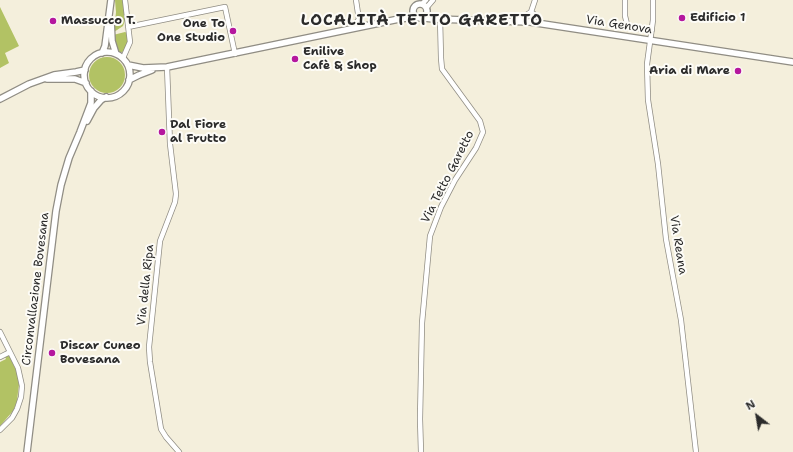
<!DOCTYPE html>
<meta charset="utf-8">
<style>
body{margin:0}
#map{position:relative;width:793px;height:452px;overflow:hidden;background:#f4efdc;font-family:"Shantell Sans",sans-serif}
canvas{display:block}
.north{position:absolute;left:737px;top:396px;width:40px;height:40px;-webkit-text-stroke:3px #fdfcf7;paint-order:stroke;rotate:329deg;font-size:11px;font-weight:700;line-height:16px;text-align:center;color:#2b2b2b}
.north::after{content:'';display:block;margin:auto;width:14px;height:18px;background:#2b2b2b;clip-path:polygon(50% 0,100% 100%,50% 72%,0 100%)}
</style>
<div id="map">
<canvas width="793" height="452"></canvas>
<div class="north">N</div>
</div>
<script>
const ctx = document.querySelector('canvas').getContext('2d');
ctx.lineJoin = 'round';
function fillPath(path, color) { ctx.fillStyle = color; ctx.fill(path, 'evenodd'); }
const shape = rows => new Path2D(rows.map(r => 'M' + r).join(''));
function stroke(path, color, width, dash) { ctx.strokeStyle = color; ctx.lineWidth = width; ctx.lineCap = dash ? 'butt' : 'round'; ctx.setLineDash(dash || []); ctx.stroke(path); }
function drawText(font, color, halo, rows, align = 'center') {
  ctx.font = font + ' "Shantell Sans",sans-serif'; ctx.lineWidth = 4; ctx.setLineDash([]); ctx.textBaseline = 'middle'; ctx.strokeStyle = halo; ctx.fillStyle = color; for (const [text, x, y, turn = 0] of rows) {
    ctx.save(); ctx.translate(x, y); ctx.rotate((+turn || 0) * Math.PI / 180); ctx.textAlign = isNaN(turn) ? turn : align; if (halo) ctx.strokeText(text, 0, 0); ctx.fillText(text, 0, 0); ctx.restore();
  }
}
const green = shape([
 [115,0,123,0,125,20,123,26,114,32,116,12],
 [0,7,19,46,5,53,9,63,0,68],
 [125,32,127,33,127,44,124,51,120,53,115,46,113,35],
 '89 75a18 18 0 1 1 36 0a18 18 0 1 1-36 0Z',
 [9,355,17,372,19,385,18,392,17,402,13,411,0,426,0,362,6,359,5,357]
]);
const minor = shape([
 [356,0,359,20],
 [625,0,625,16,627,24,632,28,652,30],
 [653,0,653,20,647,64,648,100,658,164,666,239,681,320,696,452],
 [422,4,426,0],
 [427,7,433,0],
 '356.5 23a2.5 2.5 0 1 1 5 0a2.5 2.5 0 1 1-5 0Z',
 [517,21,531,12],
 [533,22,534,14,531,12,535,0],
 [128,27,225,7,235,54],
 [123,58,130,42,125,0],
 [167,67,170,144,176,194,175,202,160,241,149,347,150,362,161,429,166,437,179,452],
 [0,332,18,368,22,386,21,397,17,409,12,418,0,430],
 [0,357,10,352],
 [421,452,420,419,422,323,430,236,441,207,455,180,476,148,483,132,480,121,442,69,441,58,440,18]
]);
const major = shape([
 '413 11a7 7 0 1 1 14 0a7 7 0 1 1-14 0Z',
 [424,18,434,19,530,22,793,62],
 [111,21,112,41,116,54],
 '84 75a23 23 0 1 1 46 0a23 23 0 1 1-46 0Z',
 [102,53,105,46,111,0],
 [128,65,143,68,167,67,399,19,416,17],
 [47,79,75,79,86,83],
 [129,80,139,75,152,70],
 [0,99,29,84,54,75,76,72,85,70],
 [87,121,94,108,101,100,106,97],
 [27,452,56,211,61,185,69,158,80,132,91,103,91,91]
]);
const markers = [
 [682,18,4,"#b5179e"],
 [53,21,4,"#b5179e"],
 [233,31,4,"#b5179e"],
 [295,59,4,"#b5179e"],
 [738,71,4,"#b5179e"],
 [162,132,4,"#b5179e"],
 [52,353,4,"#b5179e"]
];
const poiNames = [
 ["Edificio 1",690,18],
 ["Massucco T.",61,21],
 ["One To",225,24,"right"],
 ["One Studio",225,38,"right"],
 ["Enilive",303,52],
 ["Cafè & Shop",303,66],
 ["Aria di Mare",730,71,"right"],
 ["Dal Fiore",170,125],
 ["al Frutto",170,139],
 ["Discar Cuneo",60,346],
 ["Bovesana",60,360]
];
const streetNames = [
 ["Via Genova",619,25,9],
 ["Via Tetto Garetto",448,177,-63],
 ["Via Reana",678,245,81],
 ["Via della Ripa",146,285,-84],
 ["Circonvallazione Bovesana",36,289,-83]
];
const districtNames = [
 ["LOCALITÀ TETTO GARETTO",422,21]
];
fillPath(green, '#b2c264');
stroke(minor, '#908d84', 6);
stroke(major, '#908d84', 8);
stroke(minor, '#fff', 4.5);
stroke(major, '#fff', 5.5);
for (const [x, y, r, color] of markers) { const dot = new Path2D(); dot.arc(x, y, r, 0, 2 * Math.PI); ctx.fillStyle = color; ctx.fill(dot); stroke(dot, '#fdfcf7', 1.5); }
drawText('bold 12px', '#2b2b2b', '#fdfcf7', poiNames, 'left');
drawText('12px', '#2b2b2b', '#fdfcf7', streetNames);
ctx.letterSpacing = '1px';
drawText('bold 16px', '#2b2b2b', '#fdfcf7', districtNames);
ctx.letterSpacing = '0px';
</script>
